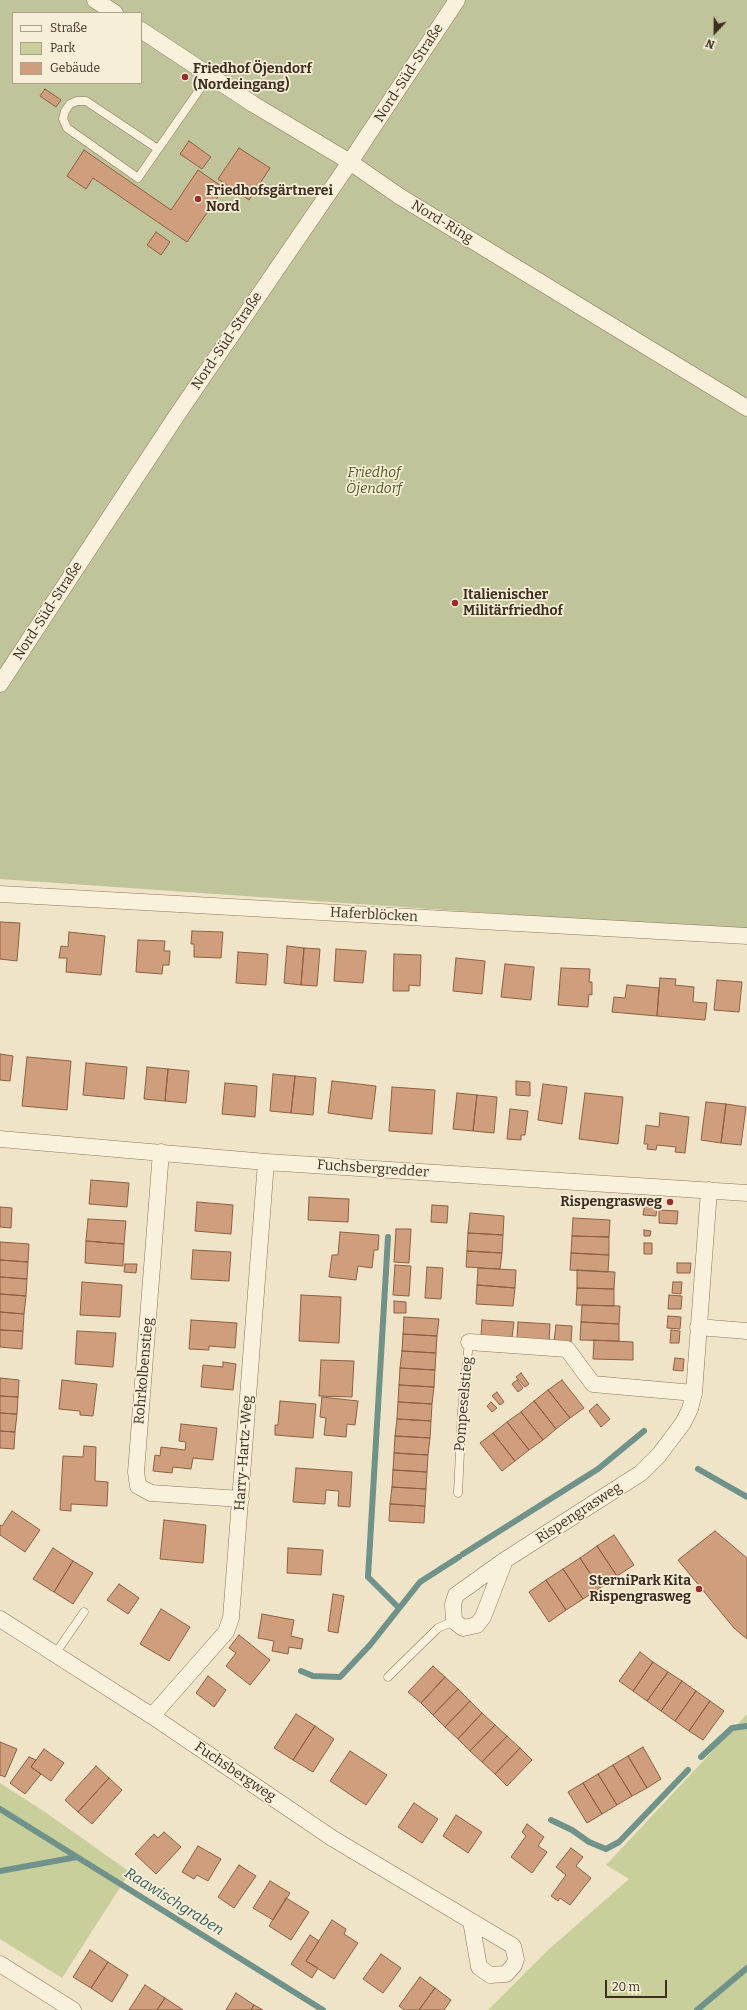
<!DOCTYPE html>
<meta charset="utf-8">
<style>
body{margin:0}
#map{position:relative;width:747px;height:2010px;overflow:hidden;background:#f0e4c8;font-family:Bitter,serif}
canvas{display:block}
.legend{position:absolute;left:12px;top:12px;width:130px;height:72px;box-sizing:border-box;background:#f7eed8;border:1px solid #ada18e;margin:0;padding:5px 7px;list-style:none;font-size:12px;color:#3d2e20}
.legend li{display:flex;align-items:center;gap:8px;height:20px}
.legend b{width:20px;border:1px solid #ada18e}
.north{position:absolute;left:695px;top:12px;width:40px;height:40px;-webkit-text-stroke:3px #f7eed8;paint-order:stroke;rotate:202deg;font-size:11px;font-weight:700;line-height:16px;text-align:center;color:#3d2e20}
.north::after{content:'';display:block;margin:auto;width:14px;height:18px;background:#3d2e20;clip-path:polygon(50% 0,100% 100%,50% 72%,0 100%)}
.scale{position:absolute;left:605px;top:1980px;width:62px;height:18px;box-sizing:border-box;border:2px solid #3d2e20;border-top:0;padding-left:5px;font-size:12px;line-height:14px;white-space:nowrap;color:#3d2e20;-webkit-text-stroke:3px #f7eed8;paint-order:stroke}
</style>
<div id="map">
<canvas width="747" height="2010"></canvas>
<ul class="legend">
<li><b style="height:5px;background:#faf1dc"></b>Straße</li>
<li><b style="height:11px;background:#c9cf9b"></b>Park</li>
<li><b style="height:11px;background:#cf9f7d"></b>Gebäude</li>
</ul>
<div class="north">N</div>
<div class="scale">20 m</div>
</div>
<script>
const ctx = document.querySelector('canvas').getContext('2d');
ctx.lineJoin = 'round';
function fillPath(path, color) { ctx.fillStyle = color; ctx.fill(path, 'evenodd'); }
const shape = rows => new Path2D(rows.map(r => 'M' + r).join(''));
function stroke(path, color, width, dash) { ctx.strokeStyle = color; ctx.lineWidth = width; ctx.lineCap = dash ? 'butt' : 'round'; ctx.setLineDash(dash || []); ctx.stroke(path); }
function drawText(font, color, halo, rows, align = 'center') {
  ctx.font = font + ' Bitter,serif'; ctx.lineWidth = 3.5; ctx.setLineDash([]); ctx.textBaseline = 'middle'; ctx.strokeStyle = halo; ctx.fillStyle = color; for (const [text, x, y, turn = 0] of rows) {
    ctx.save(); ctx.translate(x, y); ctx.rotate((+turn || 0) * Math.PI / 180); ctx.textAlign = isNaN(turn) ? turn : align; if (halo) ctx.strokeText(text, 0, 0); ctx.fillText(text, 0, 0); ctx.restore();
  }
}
const green = shape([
 [747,1714,747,2010,488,2010,547,1951,629,1879,606,1865],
 [0,1783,45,1812,130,1872,62,1978,0,1939]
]);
const cemetery = shape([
 [0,0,747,0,747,931,0,879],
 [13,13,141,13,141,83,13,83]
]);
const stream = shape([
 [388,1237,368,1577,399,1608],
 [698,1469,747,1497],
 [463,1554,598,1469,644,1431],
 [301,1671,313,1676,340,1677,370,1645,420,1582,459,1557],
 [701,1757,732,1728,747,1726],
 [0,1809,77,1857],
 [551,1820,572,1830,589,1842,606,1849,619,1842,688,1770],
 [0,1871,77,1857,323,2010],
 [697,2010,747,1968]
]);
const building = shape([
 [45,89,61,100,56,107,40,96,45,89],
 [189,141,211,157,202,169,180,154,189,141],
 [239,148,270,168,249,200,218,179,239,148],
 [84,150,171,210,198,170,224,188,187,242,93,178,86,189,67,176,84,150],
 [156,232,170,242,161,255,147,245,156,232],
 [0,922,20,923,17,961,0,959,0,922],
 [192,931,223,932,221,958,194,957,194,944,191,944,192,931],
 [69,932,105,936,101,975,66,972,67,958,59,958,61,946,68,947,69,932],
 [138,940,165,941,164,951,170,951,169,965,163,965,162,974,136,972,138,940],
 [287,946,304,948,301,985,284,983,287,946],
 [304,948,320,949,317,986,301,985,304,948],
 [336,949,366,951,363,983,334,981,336,949],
 [238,952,268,954,266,985,236,983,238,952],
 [394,954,421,955,420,986,409,985,409,991,393,991,394,954],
 [456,958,485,961,482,994,453,991,456,958],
 [505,964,534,967,531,1000,501,997,505,964],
 [561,968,590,969,589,982,592,982,592,995,589,994,588,1007,558,1005,561,968],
 [660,978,676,979,675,985,694,987,693,1002,707,1003,705,1020,657,1016,660,978],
 [717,980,742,982,739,1012,714,1010,717,980],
 [627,985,659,988,657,1016,612,1012,614,997,625,998,627,985],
 [0,1054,13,1056,10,1081,0,1080,0,1054],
 [27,1057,71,1061,67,1110,22,1106,27,1057],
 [86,1063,127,1067,124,1099,83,1095,86,1063],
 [147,1067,168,1069,165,1101,144,1099,147,1067],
 [168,1069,189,1071,186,1103,165,1101,168,1069],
 [273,1074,295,1076,291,1113,270,1111,273,1074],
 [295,1076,316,1078,313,1115,291,1113,295,1076],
 [332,1081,376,1086,372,1119,328,1113,332,1081],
 [516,1081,530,1082,530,1096,516,1095,516,1081],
 [225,1083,257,1086,255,1117,222,1114,225,1083],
 [543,1084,567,1087,562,1124,538,1120,543,1084],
 [392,1087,435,1090,432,1134,389,1131,392,1087],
 [457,1093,477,1095,473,1131,453,1129,457,1093],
 [585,1093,623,1097,618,1144,579,1139,585,1093],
 [477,1095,497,1097,494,1133,473,1131,477,1095],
 [706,1102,726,1104,721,1143,701,1140,706,1102],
 [726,1104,746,1107,741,1145,721,1143,726,1104],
 [510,1109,528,1111,525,1135,521,1135,521,1140,507,1139,510,1109],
 [660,1113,689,1117,685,1153,675,1152,676,1147,657,1145,656,1150,647,1149,648,1144,644,1144,646,1125,659,1127,660,1113],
 [91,1180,129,1183,127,1207,89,1204,91,1180],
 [309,1197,349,1199,348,1222,308,1220,309,1197],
 [197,1202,233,1205,231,1234,195,1231,197,1202],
 [645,1203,657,1205,656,1216,643,1215,645,1203],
 [432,1205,448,1206,447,1223,431,1222,432,1205],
 [0,1207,12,1208,11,1228,0,1227,0,1207],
 [659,1210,678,1211,677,1224,659,1223,659,1210],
 [470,1213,504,1216,503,1235,468,1233,470,1213],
 [573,1218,610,1220,609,1237,572,1236,573,1218],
 [88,1219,126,1221,124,1244,86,1241,88,1219],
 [396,1229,411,1229,409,1263,394,1262,396,1229],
 [644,1230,651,1231,650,1236,644,1236,644,1230],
 [340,1232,379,1235,378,1250,374,1250,372,1268,358,1266,356,1280,329,1277,332,1255,338,1255,340,1232],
 [468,1233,503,1235,502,1253,467,1251,468,1233],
 [572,1236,609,1237,609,1255,571,1253,572,1236],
 [86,1241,124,1244,123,1266,85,1263,86,1241],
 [0,1242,29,1244,28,1262,0,1260,0,1242],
 [644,1243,652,1243,652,1254,644,1254,644,1243],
 [193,1250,231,1252,229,1281,191,1279,193,1250],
 [467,1251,502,1253,500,1269,466,1267,467,1251],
 [571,1253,609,1255,608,1272,570,1270,571,1253],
 [0,1260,28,1262,27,1279,0,1277,0,1260],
 [677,1263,691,1263,690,1273,677,1273,677,1263],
 [125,1264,137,1264,136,1273,124,1272,125,1264],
 [395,1265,411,1266,409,1296,393,1295,395,1265],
 [427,1267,443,1268,441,1299,425,1298,427,1267],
 [478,1268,516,1270,515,1288,477,1285,478,1268],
 [577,1270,615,1272,614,1289,577,1288,577,1270],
 [0,1277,27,1279,26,1296,0,1294,0,1277],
 [82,1282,122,1285,120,1317,80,1315,82,1282],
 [673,1282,682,1282,681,1294,672,1293,673,1282],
 [477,1285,515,1288,513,1306,476,1304,477,1285],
 [577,1288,614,1289,614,1306,576,1305,577,1288],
 [0,1294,26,1296,24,1314,0,1312,0,1294],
 [301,1295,341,1297,339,1343,299,1341,301,1295],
 [669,1295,682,1296,681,1309,668,1309,669,1295],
 [394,1301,406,1302,406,1313,394,1313,394,1301],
 [582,1305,620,1306,619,1324,581,1322,582,1305],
 [0,1312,24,1314,23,1331,0,1330,0,1312],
 [668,1316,681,1317,680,1329,667,1328,668,1316],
 [404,1317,439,1319,437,1336,403,1334,404,1317],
 [191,1320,237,1323,235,1348,209,1346,209,1350,189,1349,191,1320],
 [482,1320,514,1322,512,1338,481,1336,482,1320],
 [518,1322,550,1324,549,1341,517,1338,518,1322],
 [581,1322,619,1324,619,1341,580,1340,581,1322],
 [556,1325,572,1326,571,1343,554,1341,556,1325],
 [0,1330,23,1331,22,1349,0,1347,0,1330],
 [671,1330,680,1331,679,1343,670,1343,671,1330],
 [77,1331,116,1333,113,1367,75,1364,77,1331],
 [403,1334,437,1336,436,1353,402,1351,403,1334],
 [594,1340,633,1342,633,1360,593,1359,594,1340],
 [402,1351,436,1353,435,1370,400,1368,402,1351],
 [675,1358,684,1359,683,1371,673,1370,675,1358],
 [321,1360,354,1361,352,1397,319,1396,321,1360],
 [223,1362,236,1364,233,1390,201,1387,203,1365,223,1367,223,1362],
 [400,1368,435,1370,434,1387,399,1385,400,1368],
 [521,1373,529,1384,525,1387,516,1377,521,1373],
 [0,1378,19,1380,18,1397,0,1396,0,1378],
 [62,1380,97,1384,93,1416,80,1415,80,1411,59,1409,62,1380],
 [517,1380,523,1388,518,1392,512,1384,517,1380],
 [562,1380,584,1408,570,1418,548,1390,562,1380],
 [399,1385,434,1387,432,1404,398,1402,399,1385],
 [548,1390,570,1418,556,1429,534,1401,548,1390],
 [497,1392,504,1402,500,1405,492,1396,497,1392],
 [0,1396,18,1397,17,1414,0,1413,0,1396],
 [322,1397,358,1401,355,1425,347,1424,346,1437,324,1435,326,1418,320,1417,322,1397],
 [280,1401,316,1404,313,1438,275,1435,275,1425,278,1425,280,1401],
 [534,1401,556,1429,543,1440,521,1412,534,1401],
 [398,1402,432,1404,431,1421,397,1419,398,1402],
 [491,1402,497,1408,492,1412,487,1406,491,1402],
 [597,1404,610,1419,601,1427,589,1411,597,1404],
 [521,1412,543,1440,529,1450,507,1422,521,1412],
 [0,1413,17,1414,15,1432,0,1431,0,1413],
 [397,1419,431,1421,430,1438,395,1436,397,1419],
 [507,1422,529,1450,515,1461,493,1433,507,1422],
 [181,1424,217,1428,213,1460,193,1458,191,1469,173,1467,172,1473,153,1471,155,1455,160,1456,161,1447,185,1450,186,1442,179,1441,181,1424],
 [0,1431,15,1432,14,1449,0,1448,0,1431],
 [493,1433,515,1461,502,1471,480,1443,493,1433],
 [395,1436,430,1438,428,1455,394,1453,395,1436],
 [84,1446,96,1447,95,1481,108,1482,107,1506,71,1504,71,1511,60,1510,63,1456,83,1457,84,1446],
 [394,1453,428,1455,427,1472,393,1470,394,1453],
 [296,1468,352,1472,350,1507,338,1506,339,1491,326,1490,325,1504,293,1502,296,1468],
 [393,1470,427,1472,426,1489,392,1487,393,1470],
 [392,1487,426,1489,425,1506,390,1504,392,1487],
 [390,1504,425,1506,424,1523,389,1521,390,1504],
 [12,1511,40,1530,25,1552,0,1535,0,1525,2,1526,12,1511],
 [164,1520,206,1525,203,1563,160,1559,164,1520],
 [715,1531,747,1558,747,1639,734,1628,678,1560,715,1531],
 [614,1535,634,1565,617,1576,597,1546,614,1535],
 [597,1546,617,1576,600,1588,580,1558,597,1546],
 [53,1548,73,1561,54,1592,33,1579,53,1548],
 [288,1548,323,1550,321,1575,287,1573,288,1548],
 [580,1558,600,1588,583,1599,563,1569,580,1558],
 [73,1561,93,1573,73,1604,54,1592,73,1561],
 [563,1569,583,1599,566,1610,546,1580,563,1569],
 [546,1580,566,1610,549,1622,529,1592,546,1580],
 [119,1584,139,1598,128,1614,107,1600,119,1584],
 [333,1594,344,1596,338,1633,328,1631,333,1594],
 [161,1609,190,1627,169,1661,140,1644,161,1609],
 [262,1614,294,1620,291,1636,303,1639,301,1649,289,1647,288,1654,272,1651,274,1641,258,1638,262,1614],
 [239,1635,270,1660,250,1685,226,1666,236,1653,229,1648,239,1635],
 [640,1652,653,1662,633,1691,619,1681,640,1652],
 [653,1662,668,1672,647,1701,633,1691,653,1662],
 [433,1666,445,1677,421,1703,408,1692,433,1666],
 [668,1672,682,1681,661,1711,647,1701,668,1672],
 [208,1676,226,1690,214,1707,196,1693,208,1676],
 [445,1677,458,1689,433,1715,421,1703,445,1677],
 [682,1681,696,1691,675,1721,661,1711,682,1681],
 [458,1689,470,1701,445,1727,433,1715,458,1689],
 [696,1691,710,1701,689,1731,675,1721,696,1691],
 [470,1701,482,1713,458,1739,445,1727,470,1701],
 [710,1701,724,1711,703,1740,689,1731,710,1701],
 [482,1713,495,1725,470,1751,458,1739,482,1713],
 [296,1714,315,1726,293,1760,274,1748,296,1714],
 [495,1725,507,1736,482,1762,470,1751,495,1725],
 [315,1726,334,1739,313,1772,293,1760,315,1726],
 [507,1736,520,1748,495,1774,482,1762,507,1736],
 [0,1742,17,1749,5,1777,0,1775,0,1742],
 [643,1747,661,1779,647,1788,628,1756,643,1747],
 [520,1748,532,1760,507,1786,495,1774,520,1748],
 [44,1749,64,1763,51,1781,31,1767,44,1749],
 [350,1751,387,1775,366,1805,330,1781,350,1751],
 [628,1756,647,1788,632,1796,613,1765,628,1756],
 [29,1757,36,1760,31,1767,41,1774,25,1794,10,1783,29,1757],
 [613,1765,632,1796,617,1805,598,1774,613,1765],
 [96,1766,109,1778,78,1812,65,1800,96,1766],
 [598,1774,617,1805,602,1814,583,1783,598,1774],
 [109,1778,122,1790,92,1824,78,1812,109,1778],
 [583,1783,602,1814,587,1823,568,1792,583,1783],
 [414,1803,438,1819,422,1843,398,1827,414,1803],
 [456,1815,482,1832,468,1853,443,1836,456,1815],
 [527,1824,544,1837,538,1846,547,1852,532,1873,511,1857,526,1836,522,1832,527,1824],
 [164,1832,181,1847,156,1874,135,1854,154,1834,158,1838,164,1832],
 [198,1846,221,1859,208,1881,197,1875,194,1879,182,1872,198,1846],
 [571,1848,583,1857,576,1866,591,1878,570,1905,560,1898,558,1901,551,1896,566,1875,556,1867,571,1848],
 [239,1865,256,1876,234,1908,218,1897,239,1865],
 [270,1881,290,1893,273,1920,253,1908,270,1881],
 [286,1898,309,1912,291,1940,269,1926,286,1898],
 [332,1920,346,1929,344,1934,358,1943,334,1979,306,1961,332,1920],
 [310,1935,319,1941,306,1961,318,1968,312,1978,291,1964,310,1935],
 [90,1950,108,1962,91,1988,73,1977,90,1950],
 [381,1954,401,1968,383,1993,363,1979,381,1954],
 [108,1962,128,1975,112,2002,91,1988,108,1962],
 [420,1977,435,1988,419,2010,404,2010,399,2006,420,1977],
 [145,1985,165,1998,157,2010,129,2010,145,1985],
 [435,1988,451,2000,444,2010,419,2010,435,1988],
 [236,1993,254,2005,251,2010,226,2010,236,1993],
 [165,1998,183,2010,157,2010,165,1998],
 [254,2005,263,2010,251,2010,254,2005]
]);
const service = shape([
 [158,149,86,101,77,101,70,104,65,111,63,119,67,128,138,178,209,76],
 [458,1493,462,1410,469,1342],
 [55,1654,84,1612],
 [388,1677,438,1628,454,1621]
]);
const minor = shape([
 [95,0,115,13],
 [141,30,253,104,350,162,399,196,747,408],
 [0,684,177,415,350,162,457,0],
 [0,894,747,936],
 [0,1139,266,1162,747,1193],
 [161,1152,136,1472,138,1486,151,1493,241,1499],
 [698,1327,747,1331],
 [469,1342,567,1349,593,1384,694,1393],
 [505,1560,483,1617,477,1625,463,1628,454,1621,453,1604,456,1595,505,1560,641,1473,659,1455,683,1423,690,1409,694,1393,709,1190],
 [0,1619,152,1716,332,1838,513,1946,516,1959,514,1965,506,1974,490,1975,479,1967,471,1921],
 [152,1716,226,1632,231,1618,266,1162],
 [0,1964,73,2010]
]);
const markers = [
 [185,77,4,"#9e2a2b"],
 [198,199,4,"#9e2a2b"],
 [455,603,4,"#9e2a2b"],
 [670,1202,4,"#9e2a2b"],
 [699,1589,4,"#9e2a2b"]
];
const poiNames = [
 ["Friedhof Öjendorf",193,69],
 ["(Nordeingang)",193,85],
 ["Friedhofsgärtnerei",206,191],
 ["Nord",206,207],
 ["Italienischer",463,595],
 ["Militärfriedhof",463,611],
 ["Rispengrasweg",662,1202,"right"],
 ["SterniPark Kita",691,1581,"right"],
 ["Rispengrasweg",691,1597,"right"]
];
const streetNames = [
 ["Nord-Süd-Straße",409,73,-57],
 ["Nord-Ring",442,222,31],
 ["Nord-Süd-Straße",227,341,-56],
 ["Nord-Süd-Straße",48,611,-57],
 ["Haferblöcken",374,915,3],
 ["Fuchsbergredder",373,1169,4],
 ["Rohrkolbenstieg",144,1371,-85],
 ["Pompeselstieg",464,1404,-85],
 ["Harry-Hartz-Weg",244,1453,-86],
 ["Rispengrasweg",579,1513,-33],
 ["Fuchsbergweg",235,1772,34]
];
const parkNames = [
 ["Friedhof",374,473],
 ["Öjendorf",374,489]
];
const waterNames = [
 ["Raawischgraben",174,1902,32]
];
fillPath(green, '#c9cf9b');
fillPath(cemetery, '#bfc49a');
stroke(stream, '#6f938a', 6);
fillPath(building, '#cf9f7d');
stroke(building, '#8d5f41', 1);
stroke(service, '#8d765c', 9);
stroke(minor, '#8d765c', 17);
stroke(service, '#faf1dc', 8);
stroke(minor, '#faf1dc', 16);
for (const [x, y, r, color] of markers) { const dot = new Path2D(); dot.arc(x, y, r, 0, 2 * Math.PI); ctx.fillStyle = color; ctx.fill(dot); stroke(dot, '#f7eed8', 1.5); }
drawText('bold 14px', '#3d2e20', '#f7eed8', poiNames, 'left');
drawText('14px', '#3d2e20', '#f7eed8', streetNames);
drawText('italic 14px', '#4d5a26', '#f7eed8', parkNames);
drawText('italic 15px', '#2f5d5a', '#f7eed8', waterNames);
</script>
